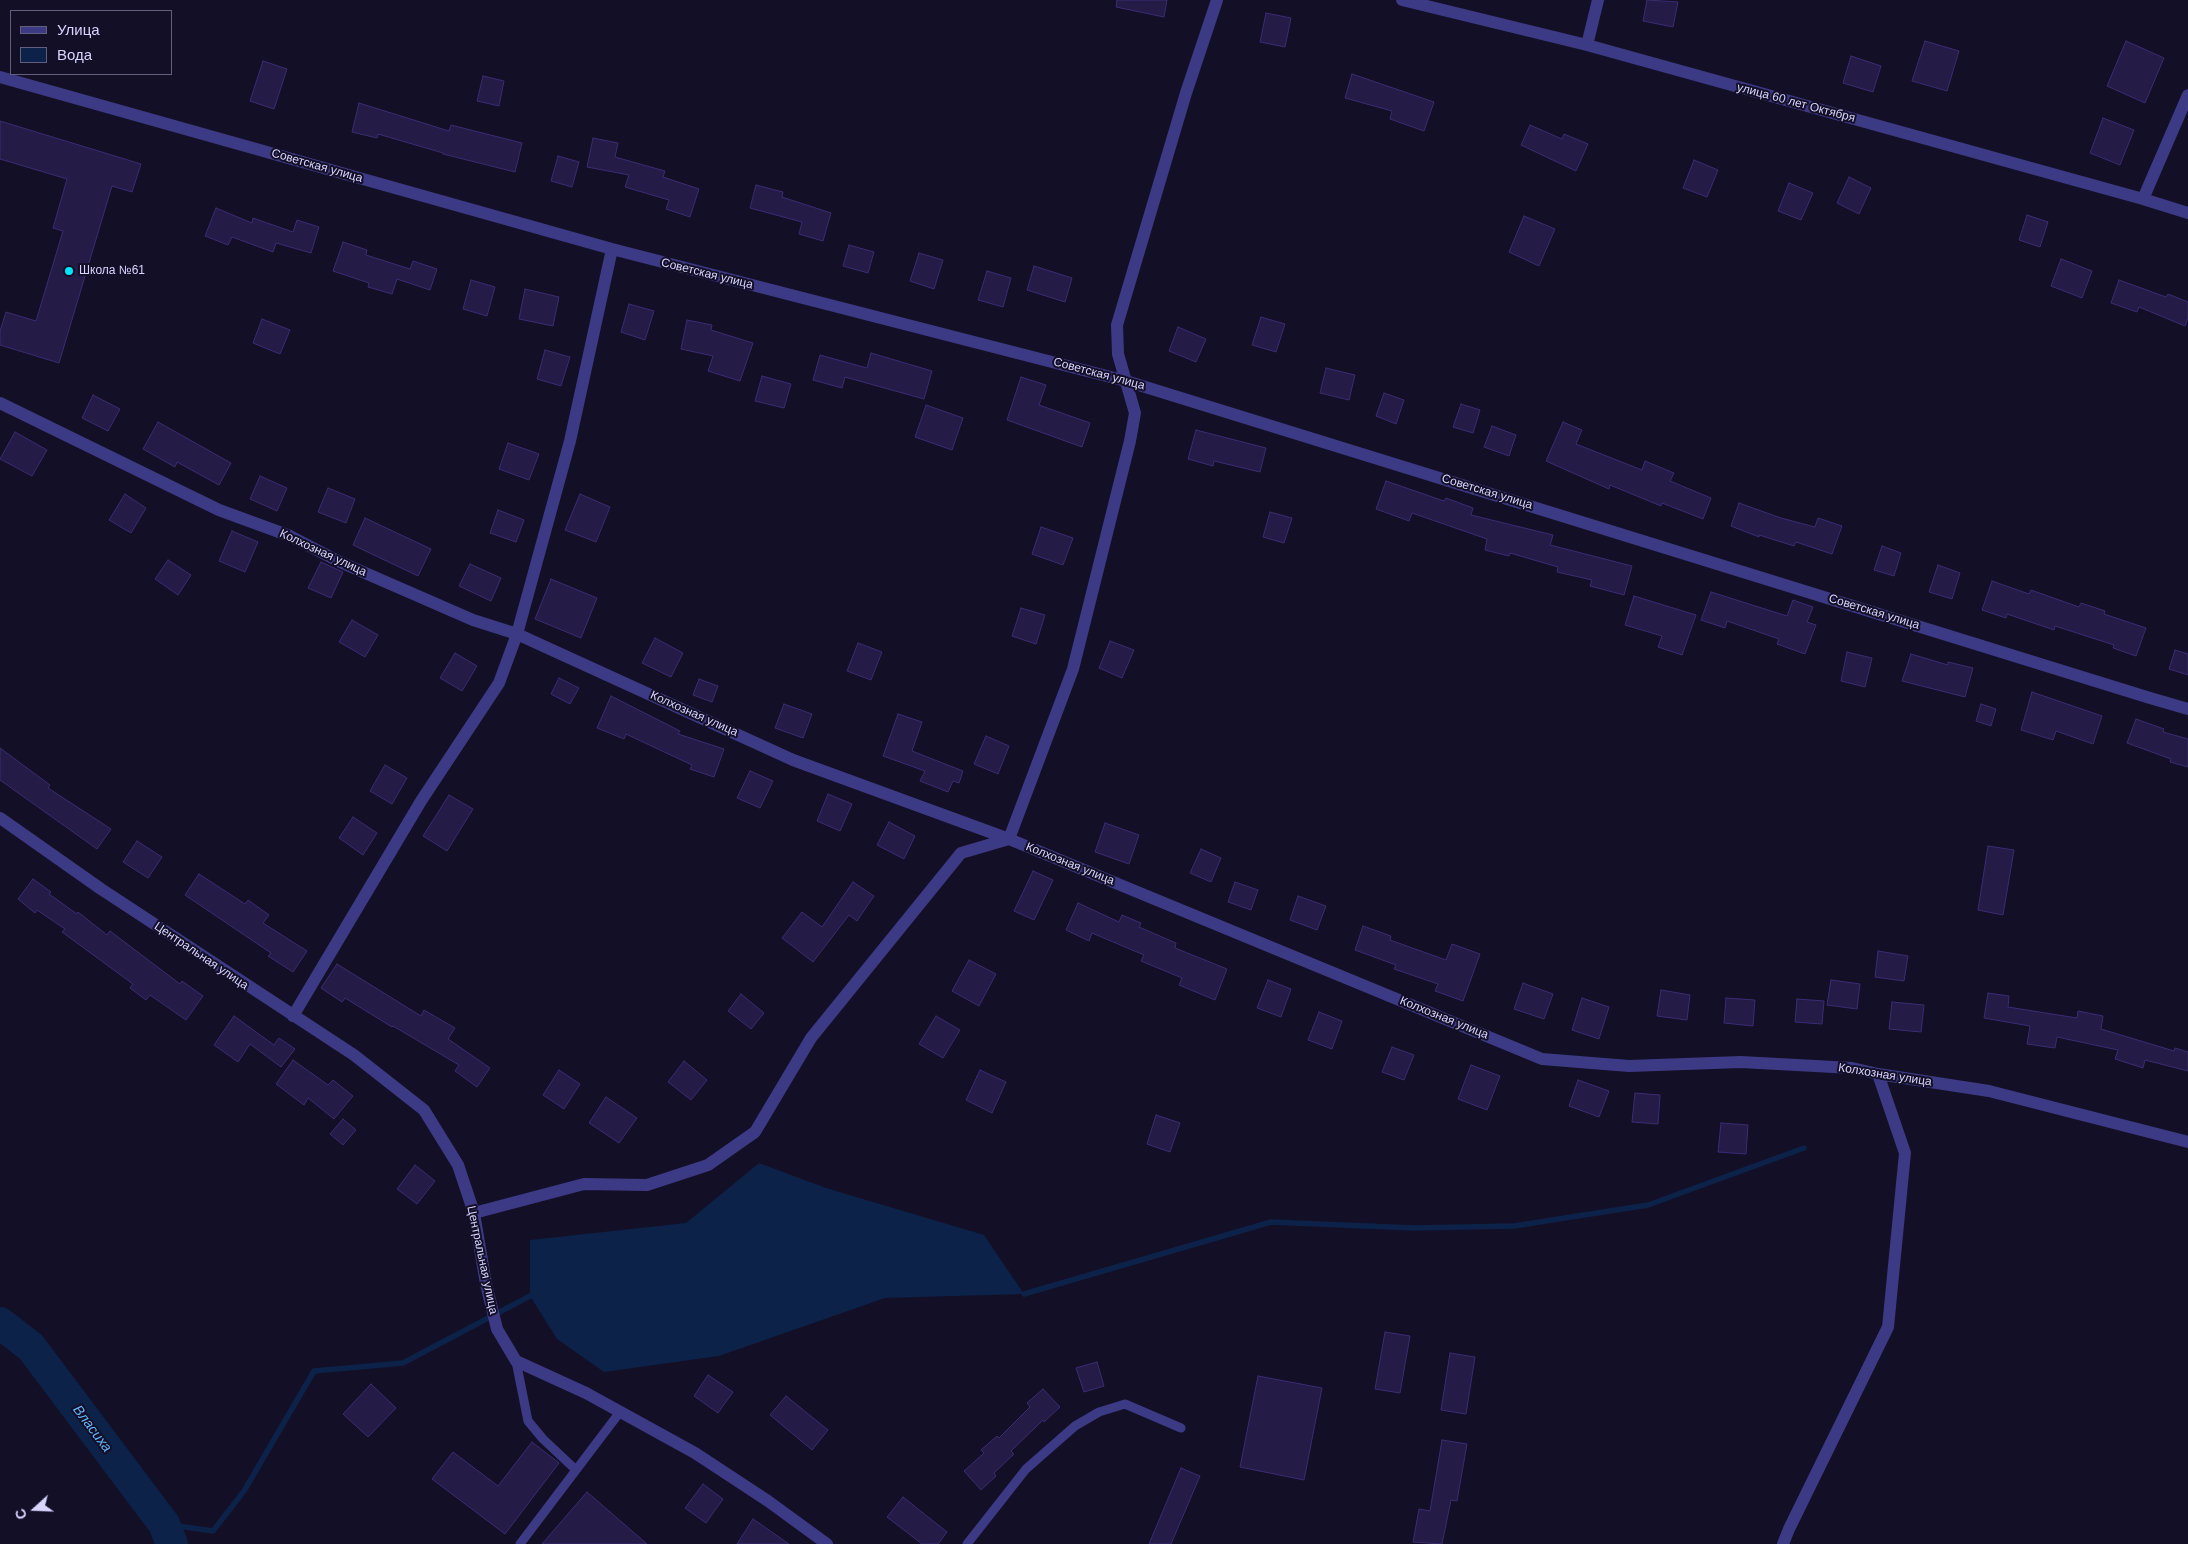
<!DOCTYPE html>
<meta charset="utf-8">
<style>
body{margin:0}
#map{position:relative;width:2188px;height:1544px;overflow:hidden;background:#130f26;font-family:Arial,sans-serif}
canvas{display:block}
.legend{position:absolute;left:10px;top:10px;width:162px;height:65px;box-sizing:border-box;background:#130f26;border:1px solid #625e7d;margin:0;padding:6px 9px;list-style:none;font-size:15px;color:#d9d4ff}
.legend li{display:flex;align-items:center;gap:10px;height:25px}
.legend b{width:25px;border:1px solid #625e7d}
.north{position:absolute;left:10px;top:1484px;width:50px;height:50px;-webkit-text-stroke:4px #130f26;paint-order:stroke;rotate:250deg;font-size:14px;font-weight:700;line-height:20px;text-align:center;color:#d9d4ff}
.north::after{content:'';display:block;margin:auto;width:18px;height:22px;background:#d9d4ff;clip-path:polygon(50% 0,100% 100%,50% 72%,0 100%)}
</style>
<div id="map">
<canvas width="2188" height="1544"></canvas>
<ul class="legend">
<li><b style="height:6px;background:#3d3a85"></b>Улица</li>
<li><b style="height:14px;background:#0c2248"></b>Вода</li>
</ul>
<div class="north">С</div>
</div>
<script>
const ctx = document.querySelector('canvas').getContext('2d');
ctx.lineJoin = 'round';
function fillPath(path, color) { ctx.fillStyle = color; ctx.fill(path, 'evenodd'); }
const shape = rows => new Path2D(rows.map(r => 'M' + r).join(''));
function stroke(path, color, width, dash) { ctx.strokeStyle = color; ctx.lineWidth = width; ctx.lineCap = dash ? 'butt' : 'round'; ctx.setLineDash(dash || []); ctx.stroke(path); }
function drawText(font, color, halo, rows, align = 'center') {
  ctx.font = font + ' Arial,sans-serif'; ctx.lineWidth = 4; ctx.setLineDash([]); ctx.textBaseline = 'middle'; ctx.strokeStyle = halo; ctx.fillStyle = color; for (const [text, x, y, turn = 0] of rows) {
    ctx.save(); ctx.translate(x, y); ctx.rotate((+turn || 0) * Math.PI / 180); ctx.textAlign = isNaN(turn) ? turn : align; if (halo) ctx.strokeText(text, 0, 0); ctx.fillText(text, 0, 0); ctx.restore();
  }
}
const water = shape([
 [759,1163,826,1188,984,1235,1024,1294,885,1298,719,1356,604,1372,557,1339,530,1296,530,1240,686,1223]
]);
const stream = shape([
 [1024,1294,1271,1222,1414,1228,1514,1226,1648,1205,1804,1148],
 [164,1524,213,1531,244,1491,314,1371,403,1363,530,1296]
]);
const river = shape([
 [0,1323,31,1347,164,1524,172,1544]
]);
const building = shape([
 [1117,0,1167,0,1164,17,1116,7,1117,0],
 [1647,0,1678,2,1673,27,1643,21,1647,0],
 [1266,13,1291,18,1285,47,1260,42,1266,13],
 [1925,41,1959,51,1947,91,1912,81,1925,41],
 [2126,41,2164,58,2145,103,2107,86,2126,41],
 [1851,56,1881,66,1873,92,1843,83,1851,56],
 [263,61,287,69,274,109,250,101,263,61],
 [1352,74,1434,102,1424,131,1390,119,1392,111,1345,98,1352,74],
 [483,76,504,81,499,106,477,101,483,76],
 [359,103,449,131,451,125,522,143,515,172,443,154,443,153,378,134,377,138,352,132,359,103],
 [2103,118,2134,130,2120,165,2090,153,2103,118],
 [0,121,141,164,132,192,112,186,59,363,0,345,0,331,6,312,36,321,63,231,53,228,67,179,0,159,0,121],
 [1530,125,1562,139,1564,134,1588,144,1576,171,1521,145,1530,125],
 [593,138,618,143,615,157,665,171,663,177,699,189,690,217,666,209,669,200,625,187,629,175,587,167,593,138],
 [558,156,579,162,572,187,551,181,558,156],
 [1694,160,1718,170,1707,197,1683,188,1694,160],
 [1849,177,1871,188,1859,214,1837,203,1849,177],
 [1789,183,1813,193,1801,220,1778,211,1789,183],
 [756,185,783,192,782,197,831,213,823,241,799,234,802,222,750,208,756,185],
 [216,208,252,223,253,218,293,232,297,220,319,227,311,253,276,243,273,252,232,237,228,245,205,236,216,208],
 [2027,215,2048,222,2040,247,2019,240,2027,215],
 [1524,216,1555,229,1539,266,1509,252,1524,216],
 [343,242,367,250,366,255,410,269,413,261,437,269,430,290,397,279,392,294,368,287,369,283,333,271,343,242],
 [849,245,874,252,868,273,843,266,849,245],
 [919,253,943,260,934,289,910,281,919,253],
 [2061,259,2092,271,2082,298,2051,286,2061,259],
 [1034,266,1072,278,1065,302,1027,290,1034,266],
 [987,271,1011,278,1003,307,978,300,987,271],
 [471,280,495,287,487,316,463,309,471,280],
 [2119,280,2166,297,2168,294,2188,302,2188,318,2185,326,2139,307,2137,312,2111,303,2119,280],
 [525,289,559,297,553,326,519,319,525,289],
 [629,304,654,311,645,340,621,332,629,304],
 [1261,317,1285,324,1276,352,1252,345,1261,317],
 [262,319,290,330,280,354,253,343,262,319],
 [687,320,712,325,711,330,753,343,740,381,708,371,713,356,681,349,687,320],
 [1178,327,1206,339,1196,362,1169,351,1178,327],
 [545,350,570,357,561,386,537,379,545,350],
 [871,353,932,371,924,399,845,377,842,388,813,380,820,355,867,368,871,353],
 [1326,368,1355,375,1349,400,1320,393,1326,368],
 [762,376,791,384,784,408,755,401,762,376],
 [1021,377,1046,385,1039,405,1090,423,1082,447,1007,420,1021,377],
 [1384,393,1404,400,1396,424,1376,416,1384,393],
 [93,395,120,409,108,431,82,418,93,395],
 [1461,404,1480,410,1473,433,1453,427,1461,404],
 [926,405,963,418,952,450,915,437,926,405],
 [158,422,231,463,219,485,177,462,175,467,143,449,158,422],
 [1563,422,1582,430,1576,444,1642,470,1645,461,1674,473,1670,481,1711,498,1703,519,1662,503,1661,506,1610,485,1609,489,1546,461,1563,422],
 [1492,426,1516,435,1509,456,1484,447,1492,426],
 [1196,430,1266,448,1260,472,1214,461,1213,466,1188,459,1196,430],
 [15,432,47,450,32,476,0,459,15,432],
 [508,443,539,454,529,480,499,469,508,443],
 [260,476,287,488,277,511,250,499,260,476],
 [1386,481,1444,501,1446,498,1473,508,1471,515,1553,535,1550,545,1632,566,1624,595,1590,586,1592,580,1557,572,1558,567,1510,553,1509,556,1485,550,1487,539,1412,513,1409,521,1376,509,1386,481],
 [328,488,355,499,346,523,318,512,328,488],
 [125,494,146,508,131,533,109,520,125,494],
 [580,494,610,507,596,542,565,530,580,494],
 [1739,503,1781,518,1815,527,1818,518,1842,526,1832,554,1796,542,1794,546,1759,535,1759,537,1731,526,1739,503],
 [498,510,524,520,516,542,490,533,498,510],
 [1270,512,1292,518,1284,543,1263,537,1270,512],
 [365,518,431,549,418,576,353,545,365,518],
 [1041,527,1073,538,1063,565,1032,554,1041,527],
 [232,531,258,542,245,572,219,561,232,531],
 [1882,546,1901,553,1894,576,1874,570,1882,546],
 [168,560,191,575,178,595,155,579,168,560],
 [321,562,343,572,331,598,308,588,321,562],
 [470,564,501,578,491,601,459,586,470,564],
 [1938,565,1960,573,1952,599,1929,592,1938,565],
 [551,579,597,598,581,638,535,619,551,579],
 [1992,581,2029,594,2031,590,2079,607,2081,603,2105,611,2104,614,2146,628,2136,656,2113,648,2114,645,2055,626,2054,630,2007,614,2006,618,1982,610,1992,581],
 [1711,592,1787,616,1793,600,1813,607,1807,622,1816,625,1805,654,1777,644,1779,639,1727,621,1725,628,1701,620,1711,592],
 [1634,596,1696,615,1682,655,1658,647,1662,636,1625,625,1634,596],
 [1021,608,1045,615,1036,644,1012,636,1021,608],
 [352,620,378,635,365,657,339,642,352,620],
 [655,638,683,653,671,677,642,663,655,638],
 [1110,641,1134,650,1122,678,1099,668,1110,641],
 [858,643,882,652,871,680,847,671,858,643],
 [2175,650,2188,654,2188,675,2169,669,2175,650],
 [1847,652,1872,658,1865,687,1841,681,1847,652],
 [455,653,477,666,462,691,440,678,455,653],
 [1911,654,1948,665,1948,662,1973,668,1965,697,1902,681,1911,654],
 [559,678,579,688,570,704,551,694,559,678],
 [699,679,718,686,712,702,693,695,699,679],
 [2032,692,2102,716,2093,744,2056,731,2053,740,2021,730,2032,692],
 [611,696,680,731,678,734,724,749,714,777,690,769,692,765,626,734,624,739,597,728,611,696],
 [784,704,812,714,803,738,775,728,784,704],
 [1981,704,1996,709,1991,726,1976,721,1981,704],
 [898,714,922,722,912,751,963,771,959,783,953,781,948,792,920,781,925,771,883,756,898,714],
 [2136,719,2164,729,2163,732,2188,739,2188,767,2170,762,2171,759,2127,743,2136,719],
 [986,736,1009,746,998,774,974,764,986,736],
 [0,748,50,785,48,788,111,829,97,849,0,780,0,748],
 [385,765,407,778,392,804,370,791,385,765],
 [750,771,773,781,760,808,737,798,750,771],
 [828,794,852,804,840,831,817,821,828,794],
 [449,795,473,809,447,851,423,836,449,795],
 [353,817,377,833,363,855,339,838,353,817],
 [889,822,915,836,904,859,877,845,889,822],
 [1105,823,1139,835,1129,864,1095,852,1105,823],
 [137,841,162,857,148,878,123,862,137,841],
 [1988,846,2014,850,2003,915,1978,910,1988,846],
 [1201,849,1221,858,1211,882,1190,873,1201,849],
 [1033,871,1053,880,1034,920,1014,911,1033,871],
 [199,874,245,904,248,900,269,915,263,923,307,951,293,972,268,956,271,953,185,895,199,874],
 [33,879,51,892,49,894,77,914,78,912,107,935,110,931,180,984,182,981,203,996,186,1020,150,995,146,1000,130,988,133,984,62,932,65,929,37,910,35,913,18,899,33,879],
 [853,882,874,896,857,921,849,915,813,962,782,938,802,912,822,927,853,882],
 [1235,882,1258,890,1251,910,1228,902,1235,882],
 [1298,896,1326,906,1317,930,1290,920,1298,896],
 [1078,903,1119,922,1122,915,1141,923,1139,927,1176,943,1175,948,1227,969,1215,1000,1179,985,1182,978,1141,961,1144,955,1092,933,1089,941,1066,930,1078,903],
 [1363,926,1391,936,1390,940,1446,960,1452,944,1480,954,1463,1001,1435,991,1438,984,1394,969,1396,965,1355,950,1363,926],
 [1878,951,1908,956,1904,981,1875,977,1878,951],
 [969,960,996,974,979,1006,952,991,969,960],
 [337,964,421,1016,424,1010,455,1028,448,1039,490,1068,477,1087,455,1071,459,1065,393,1026,392,1027,345,998,342,1002,321,988,337,964],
 [1268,980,1291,989,1281,1017,1257,1008,1268,980],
 [1831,980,1860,984,1857,1009,1827,1005,1831,980],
 [1523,983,1553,994,1544,1019,1514,1009,1523,983],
 [1661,990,1690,995,1687,1020,1657,1016,1661,990],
 [1988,993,2009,996,2008,1007,2077,1018,2078,1011,2103,1016,2101,1029,2174,1051,2175,1048,2188,1052,2188,1071,2145,1060,2143,1068,2115,1059,2118,1050,2057,1037,2055,1048,2027,1044,2030,1026,1984,1018,1988,993],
 [741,994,764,1013,751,1029,728,1011,741,994],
 [1582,998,1609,1007,1599,1039,1572,1030,1582,998],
 [1726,998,1755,1000,1753,1026,1724,1023,1726,998],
 [1797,999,1824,1001,1822,1024,1795,1022,1797,999],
 [1892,1002,1924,1005,1921,1032,1889,1029,1892,1002],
 [1319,1012,1342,1021,1332,1049,1308,1040,1319,1012],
 [234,1016,274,1045,279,1038,295,1049,281,1067,250,1044,238,1062,214,1045,234,1016],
 [936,1016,960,1030,943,1058,919,1044,936,1016],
 [1392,1047,1414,1055,1404,1080,1382,1072,1392,1047],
 [293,1060,328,1085,333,1080,353,1096,334,1119,308,1098,304,1105,276,1084,293,1060],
 [684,1061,707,1080,691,1100,668,1082,684,1061],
 [1471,1065,1500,1076,1487,1110,1458,1099,1471,1065],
 [559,1070,580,1084,564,1109,543,1095,559,1070],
 [980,1070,1006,1082,992,1113,966,1100,980,1070],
 [1578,1080,1609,1091,1599,1117,1569,1106,1578,1080],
 [1635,1093,1660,1095,1658,1124,1632,1122,1635,1093],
 [606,1097,637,1118,619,1143,589,1123,606,1097],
 [1156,1115,1180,1123,1170,1152,1147,1144,1156,1115],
 [343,1119,356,1130,343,1145,330,1134,343,1119],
 [1721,1123,1748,1125,1746,1154,1718,1152,1721,1123],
 [415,1165,435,1181,417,1204,397,1189,415,1165],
 [1385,1332,1410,1336,1400,1393,1375,1389,1385,1332],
 [1450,1353,1475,1357,1466,1414,1441,1410,1450,1353],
 [1097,1362,1104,1386,1084,1392,1076,1368,1097,1362],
 [708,1375,733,1392,718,1413,694,1396,708,1375],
 [1258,1376,1322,1388,1304,1480,1240,1467,1258,1376],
 [371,1384,396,1408,368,1437,343,1414,371,1384],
 [1043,1389,1060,1407,1044,1422,1043,1420,1011,1451,1014,1454,994,1473,996,1476,981,1490,964,1471,984,1453,981,1450,997,1436,999,1438,1030,1407,1027,1403,1043,1389],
 [786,1396,828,1430,812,1450,770,1415,786,1396],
 [1442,1440,1467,1444,1457,1501,1451,1500,1442,1544,1413,1542,1419,1509,1430,1511,1442,1440],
 [532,1442,559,1463,505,1534,432,1479,453,1452,498,1486,532,1442],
 [1181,1468,1200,1476,1171,1544,1149,1544,1181,1468],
 [703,1484,723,1499,706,1523,685,1508,703,1484],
 [587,1492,647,1544,542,1544,587,1492],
 [903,1497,947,1532,938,1544,922,1544,887,1517,903,1497],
 [753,1519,789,1544,737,1544,753,1519]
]);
const lane = shape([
 [516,1361,528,1421,543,1439,576,1470],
 [520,1544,620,1412],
 [967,1544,1026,1469,1075,1426,1099,1412,1125,1404,1181,1428]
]);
const street = shape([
 [1402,0,1587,45,2143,199,2188,213],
 [1587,45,1598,0],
 [0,77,612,249,1126,381,2150,698,2188,709],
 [2143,199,2188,95],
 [0,403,219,510,290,536,340,562,473,620,517,634,793,760,1009,839,1542,1059,1629,1066,1741,1062,1852,1068,1878,1074,1989,1091,2188,1142],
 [0,818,101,889,354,1055,424,1110,458,1165,474,1213,486,1284,497,1329,516,1361,586,1393,695,1453,768,1501,827,1544],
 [293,1016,421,801,499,683,517,634,570,441,612,249],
 [474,1213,584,1184,647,1185,708,1165,755,1132,811,1038,961,853,1009,839,1073,669,1130,441,1135,413,1118,354,1117,325,1186,93,1217,0],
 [1783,1544,1789,1529,1888,1327,1905,1153,1878,1074]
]);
const markers = [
 [69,271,5,"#00e5ff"]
];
const streetNames = [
 ["улица 60 лет Октября",1796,103,15],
 ["Советская улица",317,166,16],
 ["Советская улица",707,274,14],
 ["Советская улица",1099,374,15],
 ["Советская улица",1487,492,17],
 ["Колхозная улица",323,553,25],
 ["Советская улица",1874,612,17],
 ["Колхозная улица",694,714,24],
 ["Колхозная улица",1070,864,22],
 ["Центральная улица",201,956,34],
 ["Колхозная улица",1444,1018,22],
 ["Колхозная улица",1885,1075,9],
 ["Центральная улица",482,1260,78]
];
const poiNames = [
 ["Школа №61",79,271]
];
const waterNames = [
 ["Власиха",92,1429,53]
];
fillPath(water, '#0c2248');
stroke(stream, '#0c2248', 5.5);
stroke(river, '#0c2248', 32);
fillPath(building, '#241b47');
stroke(building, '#3b2d73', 1);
stroke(lane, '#3d3a85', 9);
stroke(street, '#3d3a85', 12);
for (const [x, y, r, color] of markers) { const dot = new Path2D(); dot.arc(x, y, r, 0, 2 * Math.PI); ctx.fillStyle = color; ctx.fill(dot); stroke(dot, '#130f26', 2); }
drawText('12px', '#d9d4ff', '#130f26', streetNames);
drawText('12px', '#d9d4ff', '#130f26', poiNames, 'left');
drawText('italic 14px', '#62b6ff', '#130f26', waterNames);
</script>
